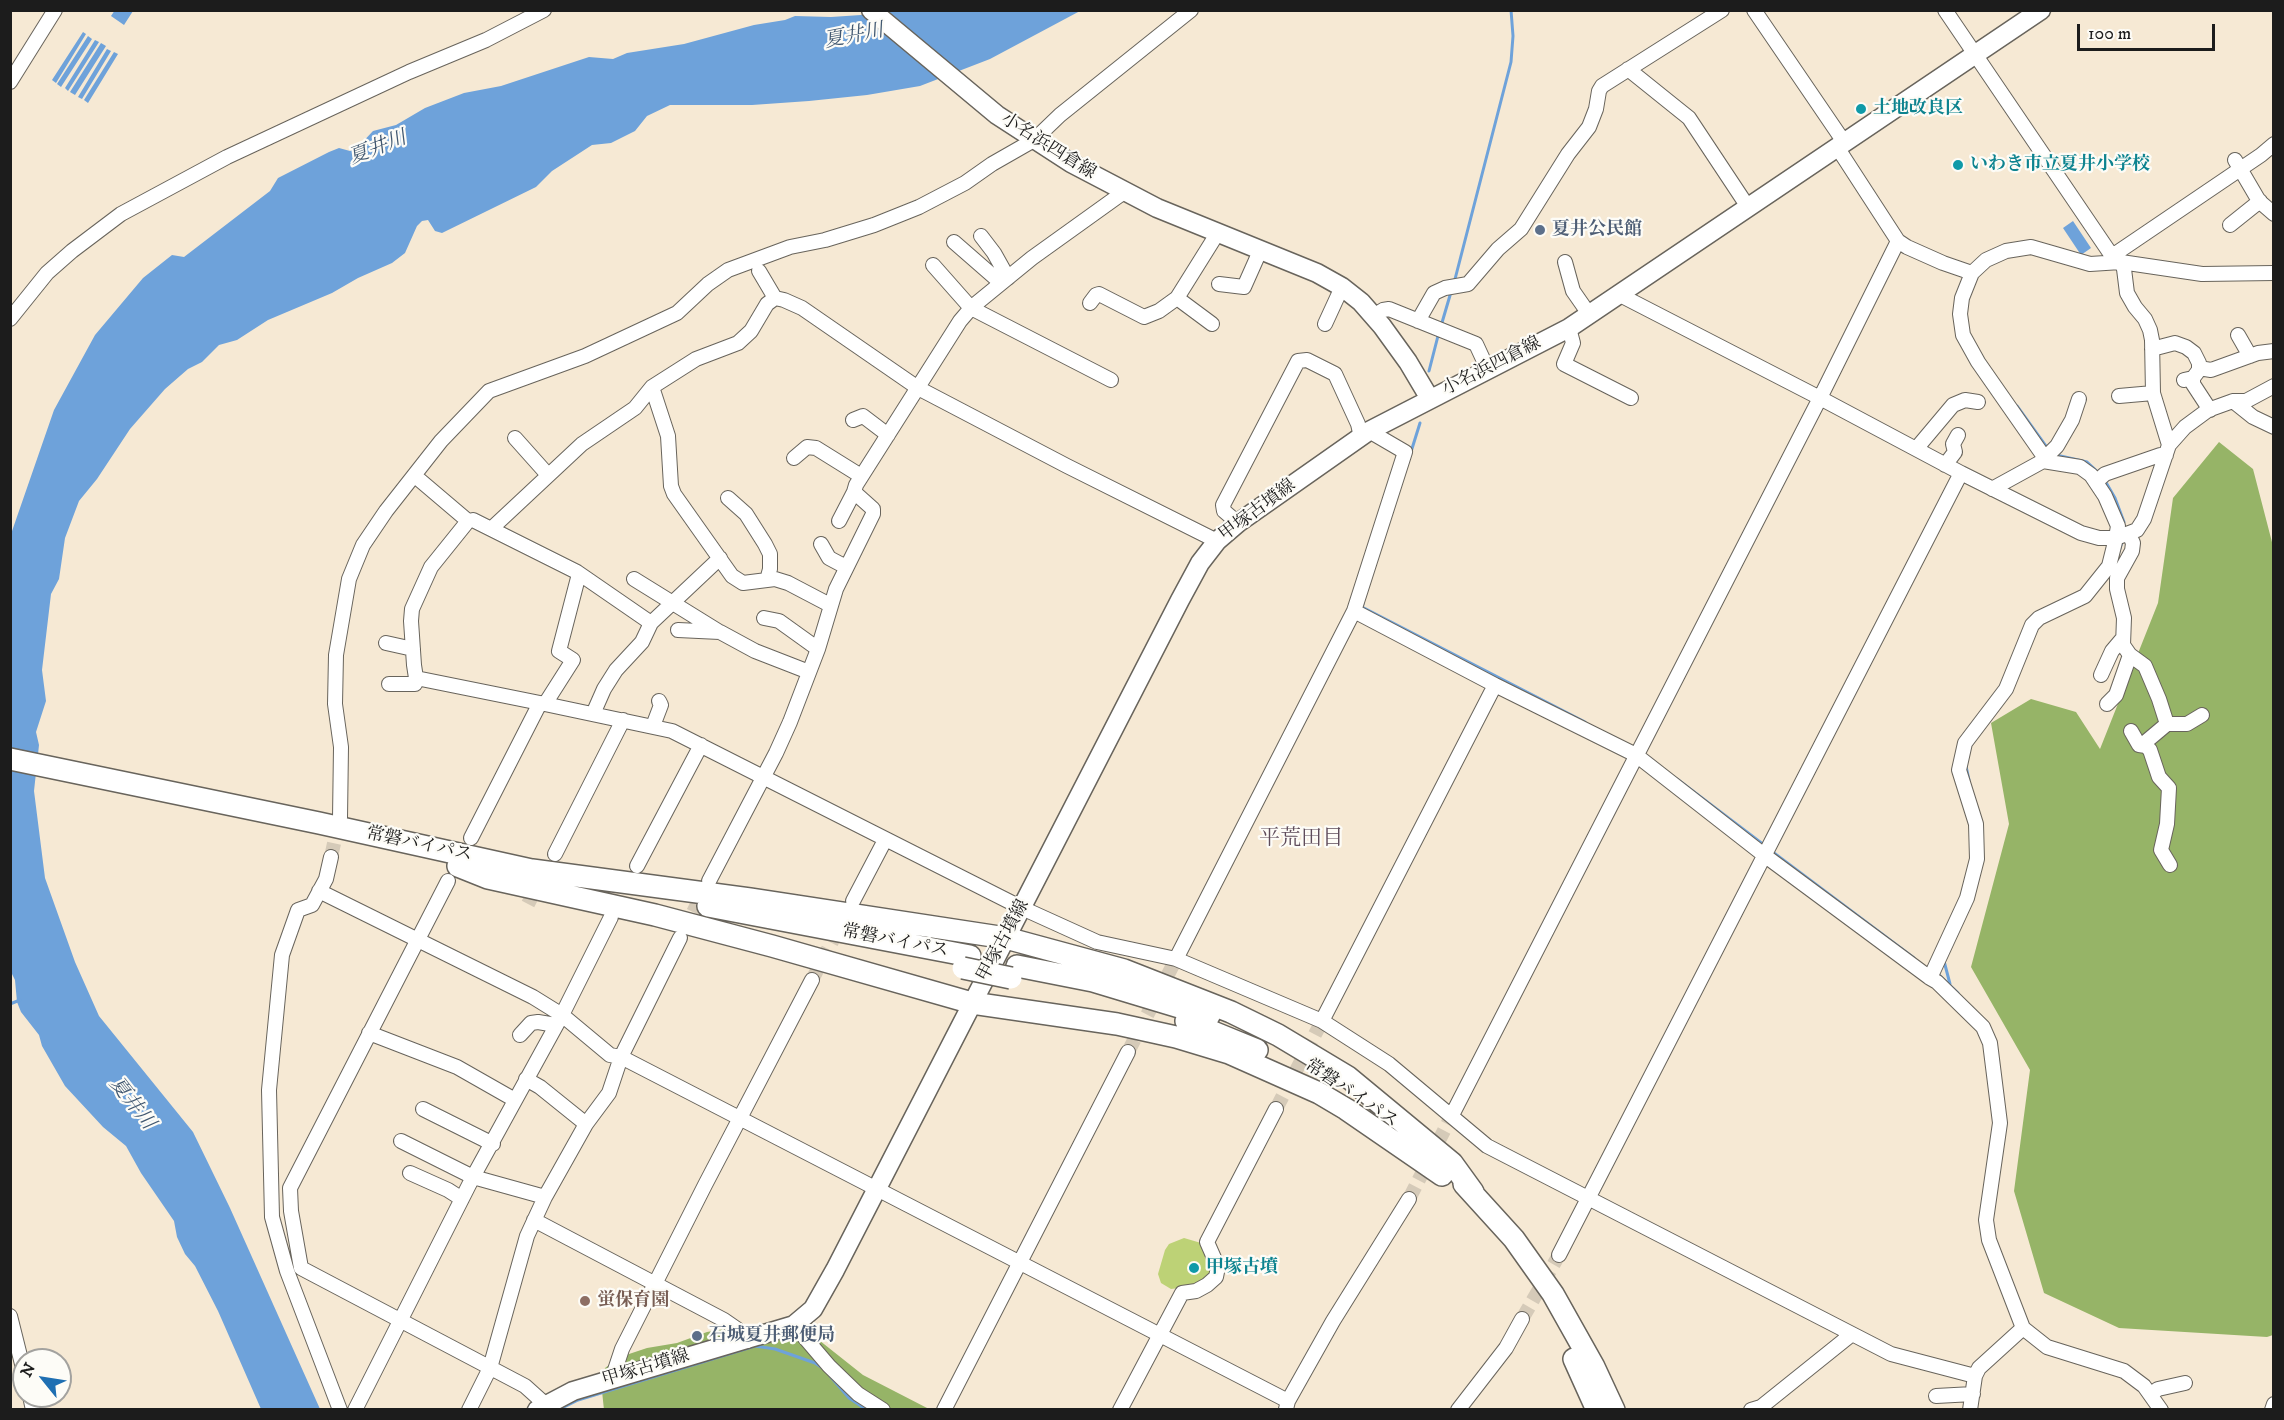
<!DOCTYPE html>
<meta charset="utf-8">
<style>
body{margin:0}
#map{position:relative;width:2284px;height:1420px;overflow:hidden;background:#f6e9d4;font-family:"IM FELL DW Pica",serif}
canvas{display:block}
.frame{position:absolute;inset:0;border:12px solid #1c1c1c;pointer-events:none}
.north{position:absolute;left:12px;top:1348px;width:60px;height:60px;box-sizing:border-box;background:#fdfcf7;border:2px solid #a3a29f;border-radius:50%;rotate:300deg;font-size:16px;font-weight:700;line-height:24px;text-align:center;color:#1c1c1c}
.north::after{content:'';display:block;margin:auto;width:21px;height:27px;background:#1f6fb2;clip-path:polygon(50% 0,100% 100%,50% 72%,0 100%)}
.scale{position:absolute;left:2077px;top:24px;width:138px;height:27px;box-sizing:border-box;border:3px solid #1c1c1c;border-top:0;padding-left:8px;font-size:18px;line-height:21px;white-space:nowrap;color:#1c1c1c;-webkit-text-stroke:4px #fdfcf7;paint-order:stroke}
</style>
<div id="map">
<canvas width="2284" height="1420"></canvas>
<div class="frame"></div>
<div class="north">N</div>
<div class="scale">100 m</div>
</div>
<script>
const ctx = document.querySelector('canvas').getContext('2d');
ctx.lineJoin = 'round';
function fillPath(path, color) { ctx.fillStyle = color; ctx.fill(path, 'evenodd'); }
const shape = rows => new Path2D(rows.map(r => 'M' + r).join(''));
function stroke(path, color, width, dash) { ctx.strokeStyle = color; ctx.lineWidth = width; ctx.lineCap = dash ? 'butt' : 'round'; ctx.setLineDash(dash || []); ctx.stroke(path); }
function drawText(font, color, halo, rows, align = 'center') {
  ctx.font = font + ' "IM FELL DW Pica","Noto Serif JP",serif'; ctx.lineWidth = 4.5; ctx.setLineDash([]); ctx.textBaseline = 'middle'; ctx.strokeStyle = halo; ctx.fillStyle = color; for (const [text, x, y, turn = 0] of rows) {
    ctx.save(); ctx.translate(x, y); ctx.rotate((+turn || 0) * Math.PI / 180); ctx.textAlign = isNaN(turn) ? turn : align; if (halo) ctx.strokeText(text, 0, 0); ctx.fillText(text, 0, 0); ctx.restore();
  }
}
const green = shape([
 [1184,1238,1201,1243,1215,1270,1202,1285,1171,1289,1161,1283,1158,1274,1165,1250,1169,1244]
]);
const forest = shape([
 [2219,442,2253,469,2273,546,2273,1335,2267,1337,2119,1328,2044,1293,2014,1191,2030,1070,1971,967,2009,824,1991,723,2031,699,2076,712,2100,749,2158,603,2173,498],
 [746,1325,758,1334,805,1329,863,1375,929,1409,604,1410,602,1391,605,1368,620,1357,647,1348,677,1343,707,1332]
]);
const water = shape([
 [115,10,133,10,133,11,124,25,111,16],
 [880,10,1080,11,990,59,920,86,867,95,809,101,752,105,670,105,647,116,635,131,611,143,592,145,552,171,536,187,442,233,435,231,428,220,422,221,417,226,405,253,392,263,358,278,332,293,268,320,237,340,219,345,202,362,188,369,165,389,130,429,97,479,79,501,65,538,59,579,51,594,42,670,46,701,36,732,39,745,34,791,45,878,75,962,99,1016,193,1132,230,1208,320,1409,261,1409,218,1311,195,1266,185,1254,177,1237,174,1221,141,1173,126,1146,103,1127,65,1086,42,1046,39,1035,21,1012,17,1002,15,980,11,972,11,534,54,410,95,335,143,278,172,255,184,257,270,191,278,178,329,152,339,148,350,151,357,148,373,131,396,125,425,108,464,93,501,86,589,57,613,59,627,53,684,44,754,25,785,20,795,16,831,17,861,15],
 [83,32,86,34,56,83,52,80],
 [88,36,92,39,61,87,57,84],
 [95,40,99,42,68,91,65,88],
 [101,43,106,46,75,95,70,92],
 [107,49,111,51,82,99,78,97],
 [114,52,118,54,88,103,84,100],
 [2073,221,2091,248,2081,255,2063,228]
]);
const stream = shape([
 [1454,283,1511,62,1513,36,1511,10],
 [1441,326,1451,292],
 [1429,371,1439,332],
 [2017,406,2048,449],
 [1410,455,1420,423],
 [2056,455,2087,462,2100,474],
 [2104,479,2115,498,2124,522],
 [2114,567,2122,542],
 [1363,604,1362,607,1585,722],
 [1966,766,1969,780],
 [1677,779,1764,845],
 [1774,853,1914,958],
 [1944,961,1950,984],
 [1937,973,1958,993],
 [10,1004,20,1000],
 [830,1376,849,1398,867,1410],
 [558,1410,578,1400,755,1346,775,1349,815,1363,824,1369]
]);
const minorTunnel = shape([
 [331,857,339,821],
 [528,904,539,883],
 [684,931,706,886],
 [812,980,841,924],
 [1128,1052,1176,959],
 [1276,1109,1322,1021],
 [1409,1199,1452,1115],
 [1522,1319,1559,1255]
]);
const minor = shape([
 [1754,10,1844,142],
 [1945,10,2112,256,2121,262,2124,269,2127,293,2135,307,2145,319,2150,330,2152,340,2153,393,2169,445],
 [1628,69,1689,118,1748,207],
 [10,82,55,10],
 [1837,147,1898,241,1907,247,1943,263,1972,273],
 [2235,160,2259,201,2274,214],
 [2230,225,2260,201],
 [981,236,994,253,1008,278],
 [1898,241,1820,398,1961,473],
 [954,242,1001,283],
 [2112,256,2261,155,2274,144],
 [1565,262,1573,291,1589,314],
 [933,265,971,308,1111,380],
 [759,271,775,298],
 [1219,284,1244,287,1260,251],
 [1177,298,1212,324],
 [1090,303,1096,295,1099,294,1144,317,1159,311,1177,298,1217,234],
 [1373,316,1383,310,1389,309,1471,342,1476,344,1488,370],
 [10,319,47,273,72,251,121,214,227,157,409,72,486,40,544,10],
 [1418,321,1434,293,1445,288,1468,284,1498,249,1521,229,1568,154,1589,127,1596,109,1599,91,1602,86,1722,10],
 [1325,324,1342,287],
 [1569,328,1573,343,1564,364,1631,398],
 [2238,335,2250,356],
 [2152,349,2175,343,2186,347,2194,353,2199,363,2199,370,2193,378,2184,380],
 [2199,368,2211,370,2258,353,2274,351],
 [2193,378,2193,384,2210,410],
 [652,387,668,436,671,486,674,494,732,576,743,583,775,579,788,583,830,605],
 [2119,396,2153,393],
 [2233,401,2253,417,2274,427],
 [853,420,863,416,888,435],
 [515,438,548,475],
 [1916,449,1953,405,1965,400,1978,402],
 [794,458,807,447,816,448,861,476],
 [2045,458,2057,446,2072,420,2079,399],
 [2047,461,1978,362,1963,335,1960,314,1962,298,1972,273,1986,260,2006,251,2031,247,2090,264,2121,262,2202,274,2274,273],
 [1945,465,1955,452,1953,444,1958,435],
 [415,476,468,521],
 [2096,482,2105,474,2160,455,2166,455],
 [1992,489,2043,461,2080,467,2091,475,2105,496,2118,526,2116,538,2109,566,2085,596,2039,618,2032,625,2006,689,1965,743,1959,770,1976,824,1977,859,1967,898,1930,978,1937,982,1983,1027,1990,1043,2000,1123,1986,1220,1989,1240,2023,1328,2047,1347,2124,1371,2144,1386,2161,1410],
 [728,498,746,514,765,544,770,554,770,569,767,580],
 [839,521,854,492],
 [1238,523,1224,511,1223,505,1298,361,1307,360,1335,374,1358,424,1361,437],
 [491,529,577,572,651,623,642,642,616,670,604,689,593,714],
 [2129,534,2133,543,2132,551,2117,578,2117,589,2124,618,2123,645,2130,655,2145,666,2159,699,2167,724,2142,745],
 [821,544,829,558,846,567],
 [634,579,718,631],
 [1354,611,1495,685,1636,755,1764,855,1930,978],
 [764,618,779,621,818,649],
 [651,623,720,558],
 [678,630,720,632,755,651,809,672],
 [386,643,413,649],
 [2101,675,2112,651,2123,638],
 [389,684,415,684],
 [540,703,416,678,414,665,411,621,412,609,431,567,468,521,473,520,491,529,582,444,635,408,652,387,696,359,738,343,751,331,767,304,775,298,784,300,802,308,918,388,1067,466,1217,541],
 [545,704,573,660,559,651,579,574],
 [2107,704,2116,695,2130,655],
 [2167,724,2187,724,2202,715],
 [653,726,661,705,659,701],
 [2131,731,2139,745,2146,746,2150,750,2159,777,2169,788,2167,824,2161,850,2170,865],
 [340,818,341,747,335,704,336,655,349,579,363,545,386,511,441,441,489,391,585,356,677,313,708,284,728,270,790,247,825,240,874,225,919,207,965,183,992,164,1034,140,1060,115,1191,10],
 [471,838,540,703,672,731,1022,908,1097,942,1176,959,1322,1021,1389,1064,1487,1146,1891,1354,1975,1376],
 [555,854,623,720],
 [331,857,326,879,312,905,298,910,282,955,269,1090,272,1217,287,1271,340,1410],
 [637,866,701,745],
 [448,881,290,1188,291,1211,301,1268,525,1386,545,1404],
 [709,881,776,753,790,722,818,649,836,589,873,514,873,509,854,492,856,485,960,321,972,307,1032,258,1124,192],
 [319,891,533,997,562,1015,610,1055,621,1057,609,1093,586,1124,545,1197,527,1236,490,1368,469,1410],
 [853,901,885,840],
 [680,938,621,1057,1288,1401],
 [1176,959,1354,611,1405,452,1369,431],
 [1322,1021,1495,685],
 [369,1033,457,1067,515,1100],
 [520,1035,531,1023,538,1022,556,1025],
 [526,1079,540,1087,586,1124],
 [423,1109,493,1144],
 [1452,1115,1820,398,1620,295],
 [410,1173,448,1190,462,1199],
 [545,1197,473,1177,562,1015,611,917],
 [534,1220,724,1320,737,1329,747,1341],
 [1559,1255,1961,473,2081,533,2099,538,2116,538,2137,530,2144,519,2169,445,2185,427,2208,410,2233,401,2246,401,2274,386],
 [10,1316,24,1372],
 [794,1325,829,1366,858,1394,883,1410],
 [612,1379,622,1349,705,1185,812,980],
 [2151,1394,2158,1389,2185,1383],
 [30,1396,33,1410],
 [1936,1396,1973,1394],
 [1286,1409,1288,1401,1333,1321,1409,1199],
 [355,1410,473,1177,401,1141],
 [944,1410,1128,1052],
 [1120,1410,1182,1293,1196,1291,1207,1285,1216,1277,1218,1267,1207,1242,1276,1109],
 [1458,1410,1506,1348,1522,1319],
 [1751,1410,1761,1407,1852,1334],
 [1970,1410,1975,1376,1979,1368,2023,1328],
 [2272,1410,2274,1404]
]);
const major = shape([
 [871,10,997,115,1071,163,1157,208,1317,273,1342,287,1361,302,1382,326,1408,362,1430,399],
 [537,1410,573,1391,794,1325,813,1309,835,1270,1180,600,1200,563,1217,541,1238,523,1369,431,1569,328,2041,10]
]);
const highway = shape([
 [10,759,319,823,545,873],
 [458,866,488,878,655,915,772,946,972,1003,1117,1024,1176,1037,1229,1053,1319,1093,1346,1109,1442,1175],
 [532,870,750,899,1006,938,1124,970,1231,1012,1278,1035,1348,1077,1452,1163,1473,1192],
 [708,906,970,956],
 [1017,966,1093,981,1209,1016],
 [1186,1021,1257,1050],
 [1464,1184,1514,1239,1553,1294,1594,1367,1614,1410],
 [1574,1359,1597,1410]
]);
const highwayBridge = shape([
 [963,968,1011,978]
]);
const markers = [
 [1861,109,6,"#0f9aa8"],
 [1958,165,6,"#0f9aa8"],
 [1540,230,6,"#5c6f8a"],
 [1194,1268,6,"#0f9aa8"],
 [585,1301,6,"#8d6e63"],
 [697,1336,6,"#5c6f8a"]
];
const cultureNames = [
 ["土地改良区",1873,109],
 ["いわき市立夏井小学校",1970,165],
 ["甲塚古墳",1206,1268]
];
const streetNames = [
 ["小名浜四倉線",1048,147,32],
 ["小名浜四倉線",1492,367,-27],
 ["甲塚古墳線",1258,511,-37],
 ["常磐バイパス",419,845,12],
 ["甲塚古墳線",1004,941,-62],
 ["常磐バイパス",895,942,11],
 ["常磐バイパス",1351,1094,34],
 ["甲塚古墳線",646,1369,-17]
];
const serviceNames = [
 ["夏井公民館",1552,230],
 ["石城夏井郵便局",709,1336]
];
const educationNames = [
 ["蛍保育園",597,1301]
];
const waterNames = [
 ["夏井川",854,37,-11],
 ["夏井川",378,149,-21],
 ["夏井川",131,1104,52]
];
const quarterNames = [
 ["平荒田目",1301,840]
];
fillPath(green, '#bdd276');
fillPath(forest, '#96b467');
fillPath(water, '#6ea2da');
stroke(stream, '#6ea2da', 3);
stroke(minorTunnel, '#d5cab8', 14, [14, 7]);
stroke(minor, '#68645c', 16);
stroke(major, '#68645c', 21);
stroke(highway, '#68645c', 24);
stroke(minor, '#fff', 14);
stroke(major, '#fff', 18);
stroke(highway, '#fff', 21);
stroke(highwayBridge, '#68645c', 24, []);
stroke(highwayBridge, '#fff', 21);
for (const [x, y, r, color] of markers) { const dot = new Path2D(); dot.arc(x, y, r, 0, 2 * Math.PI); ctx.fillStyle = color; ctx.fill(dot); stroke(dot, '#fdfcf7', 2); }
drawText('bold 18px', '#0d838f', '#fdfcf7', cultureNames, 'left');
drawText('18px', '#1c1c1c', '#fdfcf7', streetNames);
drawText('bold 18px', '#4e5e75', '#fdfcf7', serviceNames, 'left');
drawText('bold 18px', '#785e54', '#fdfcf7', educationNames, 'left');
drawText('italic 20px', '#415871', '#fdfcf7', waterNames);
drawText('21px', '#5e4b5a', '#fdfcf7', quarterNames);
</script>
